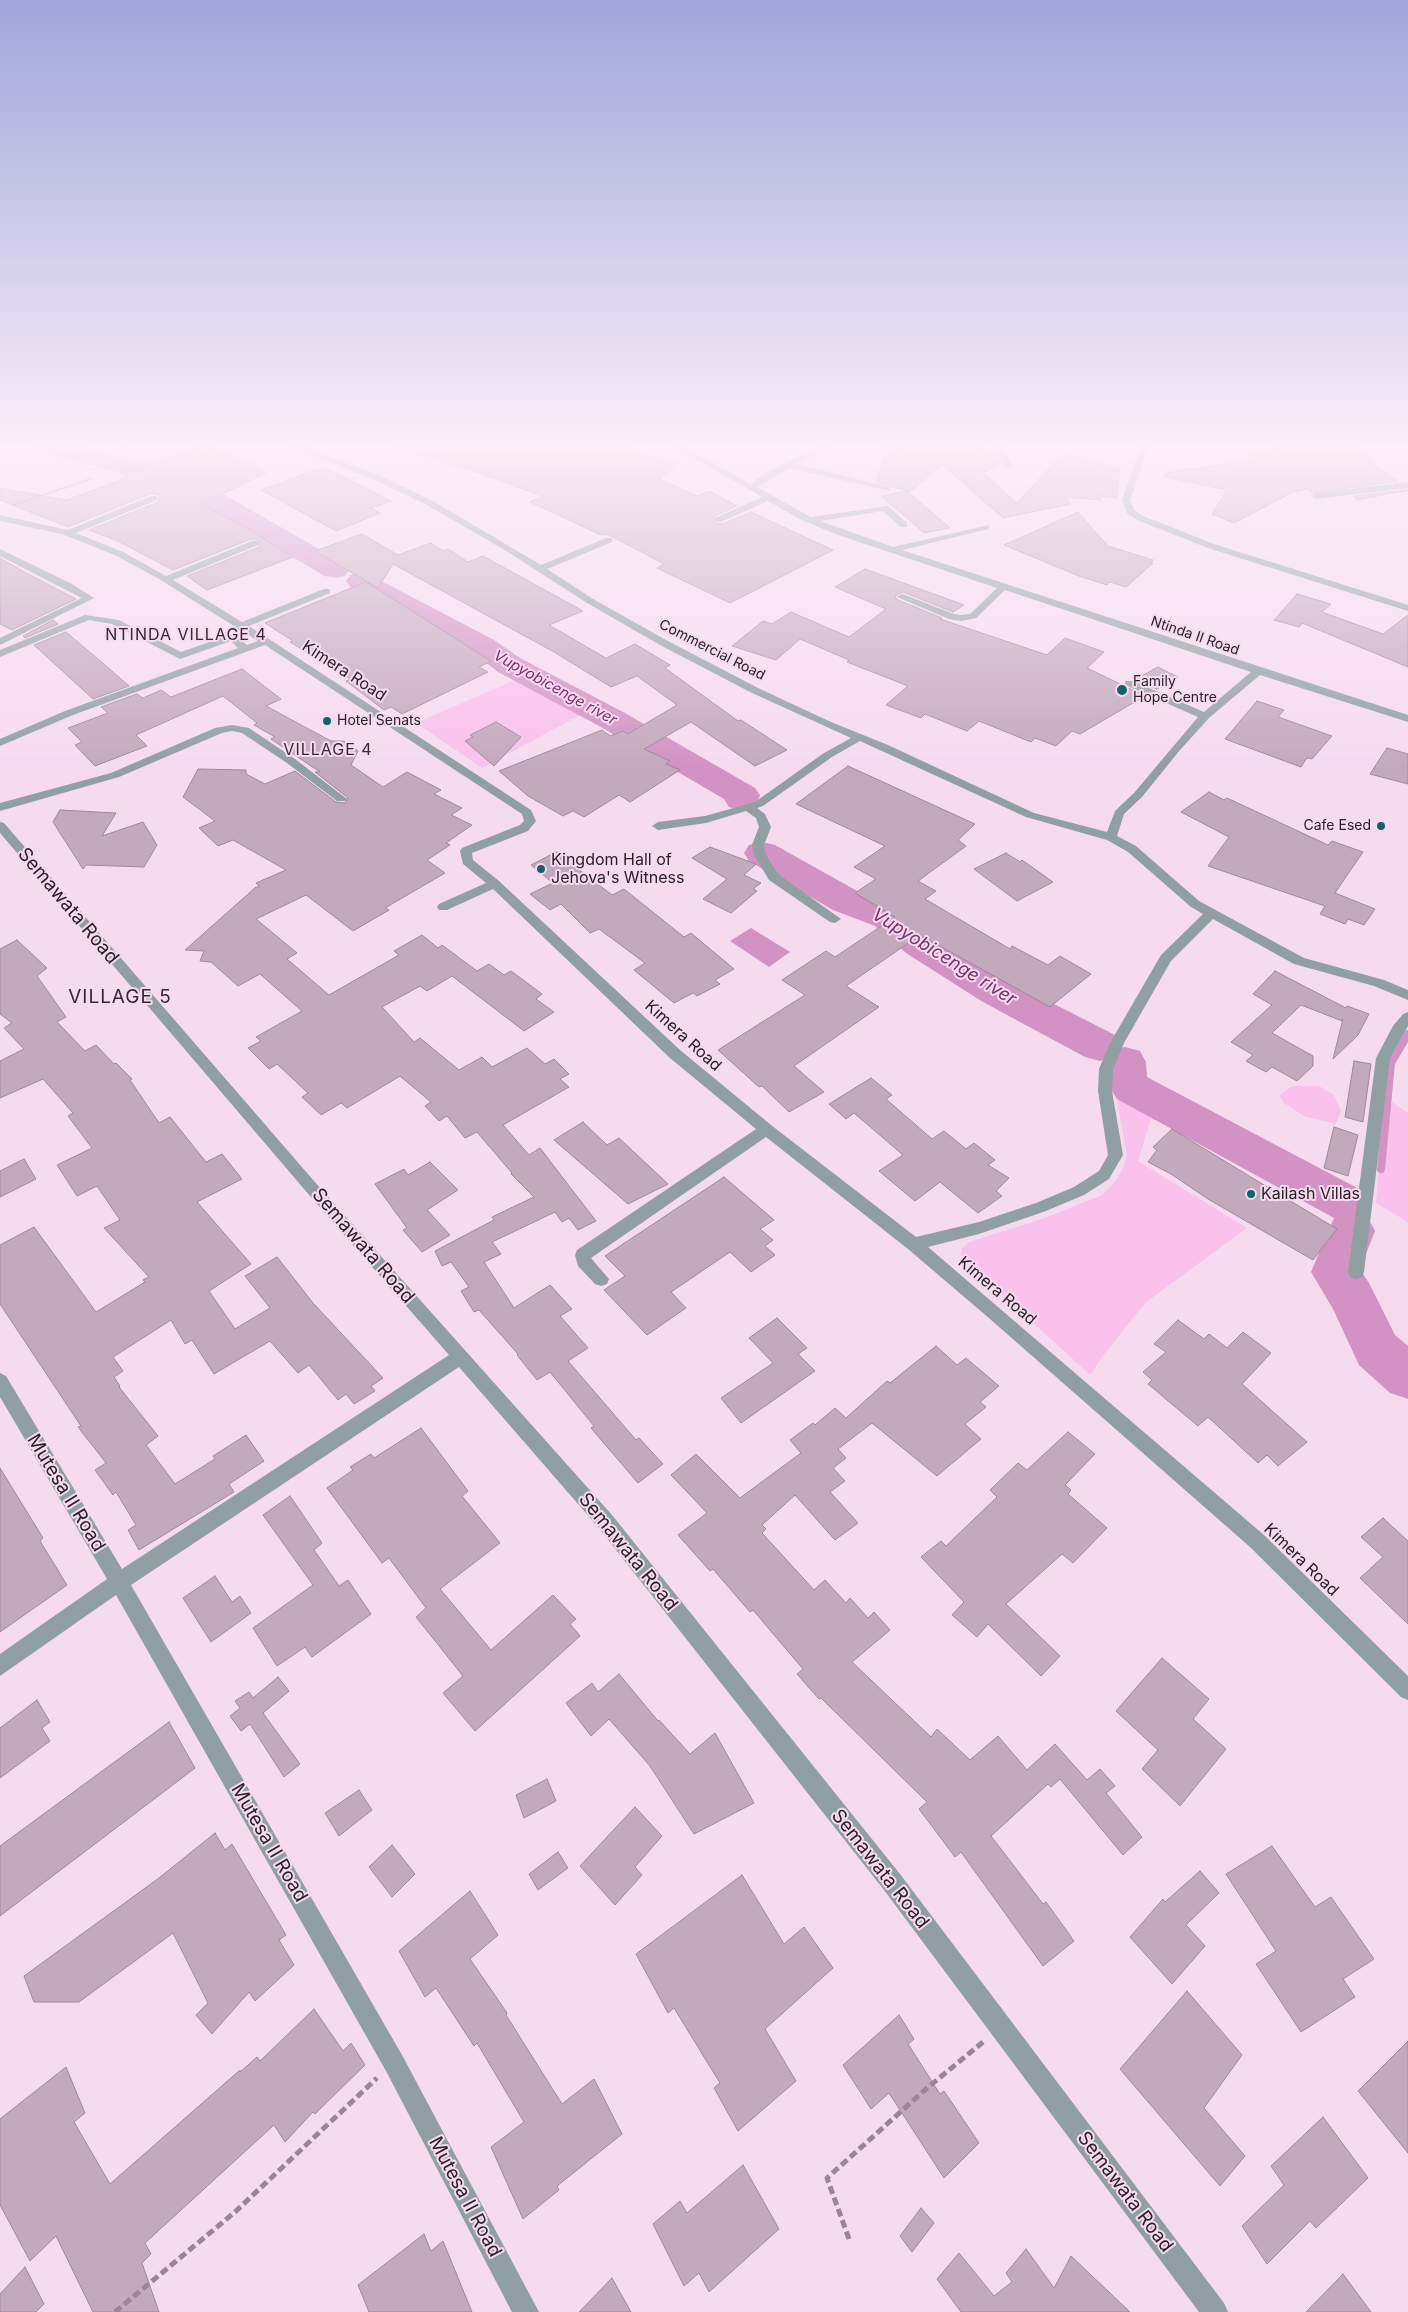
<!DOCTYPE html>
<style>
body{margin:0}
canvas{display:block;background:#f6dbef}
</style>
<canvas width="1408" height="2312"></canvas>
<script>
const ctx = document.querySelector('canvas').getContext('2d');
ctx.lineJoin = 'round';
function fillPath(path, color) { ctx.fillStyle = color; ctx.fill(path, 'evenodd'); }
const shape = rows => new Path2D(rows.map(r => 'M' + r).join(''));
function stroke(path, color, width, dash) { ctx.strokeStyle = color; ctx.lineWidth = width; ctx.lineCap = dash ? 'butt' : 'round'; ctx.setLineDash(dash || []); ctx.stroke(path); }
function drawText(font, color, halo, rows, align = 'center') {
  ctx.font = font + ' Inter,sans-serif'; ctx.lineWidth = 4; ctx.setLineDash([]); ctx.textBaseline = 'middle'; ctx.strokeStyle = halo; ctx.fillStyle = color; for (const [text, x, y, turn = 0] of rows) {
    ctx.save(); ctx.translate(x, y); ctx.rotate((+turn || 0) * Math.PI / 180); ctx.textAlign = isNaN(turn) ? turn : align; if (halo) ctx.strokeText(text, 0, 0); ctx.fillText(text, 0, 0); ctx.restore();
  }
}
const green = shape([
 [517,679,582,714,482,768,416,723],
 [1114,1084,1155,1105,1138,1161,1247,1228,1145,1303,1102,1357,1090,1375,968,1263,961,1255,962,1248,969,1242,1045,1218,1102,1195,1115,1182,1123,1168,1127,1155],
 [1293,1086,1319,1086,1334,1095,1341,1111,1336,1124,1304,1116,1284,1103,1279,1095],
 [1385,1097,1408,1113,1408,1222,1376,1203]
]);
const water = shape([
 [751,928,790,952,769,967,730,941]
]);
const stream = shape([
 [1381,1169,1391,1063,1408,1034]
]);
const river = shape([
 [31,444,70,444,128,460,216,490,345,564,349,570,345,576,335,578,325,576,198,502,110,470,34,449,31,444],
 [360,572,370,575,494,640,520,658,625,713,755,788,760,795,758,800,753,807,741,810,729,807,724,799,601,727,498,672,472,652,350,587,346,581,350,575,360,572],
 [762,842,775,845,859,892,901,908,934,935,1011,982,1115,1035,1121,1046,1120,1048,1125,1047,1140,1051,1146,1062,1147,1077,1363,1191,1370,1204,1364,1216,1368,1218,1375,1231,1360,1269,1369,1283,1395,1335,1408,1346,1408,1399,1390,1393,1359,1365,1333,1309,1311,1272,1334,1218,1117,1099,1104,1079,1105,1059,1100,1061,1085,1057,983,1002,906,953,875,926,833,910,749,861,744,853,749,845,762,842]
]);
const building = shape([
 [399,444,614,444,674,463,669,466,674,468,659,479,697,496,710,491,737,506,714,516,714,523,722,524,751,512,833,550,730,603,657,568,664,564,613,537,606,534,601,535,530,502,542,496,460,466,457,467,398,447,399,444],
 [920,444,965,444,996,452,1001,463,983,473,1017,503,1063,453,1120,469,1117,498,1101,496,1101,500,1065,497,1071,504,1003,518,942,464,910,492,907,491,950,528,924,533,881,496,907,491,876,482,887,447,900,448,901,445,922,447,920,444],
 [1308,444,1352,444,1375,460,1371,462,1398,481,1312,493,1307,489,1293,492,1234,523,1212,514,1227,490,1165,477,1165,473,1252,460,1249,458,1255,457,1248,452,1308,444],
 [204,445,231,454,266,473,201,504,250,530,293,557,207,590,187,576,259,547,259,540,251,539,173,570,118,541,89,530,158,502,159,496,157,494,150,494,68,527,0,500,0,488,67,500,144,471,137,468,204,445],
 [324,467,391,501,371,508,380,513,336,531,261,490,324,467],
 [1408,490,1357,500,1353,496,1408,490],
 [1078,512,1108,546,1153,560,1150,562,1153,563,1126,587,1110,582,1107,585,1079,576,1004,545,1078,512],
 [362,534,398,555,431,543,443,551,448,549,468,562,483,556,583,611,549,625,606,658,635,644,670,665,665,668,738,721,741,720,787,750,755,766,691,722,644,749,670,761,666,764,680,770,630,802,619,795,584,817,573,811,563,816,528,796,499,771,602,730,610,736,623,731,628,734,677,705,637,676,611,687,554,652,393,564,378,588,315,551,362,534],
 [0,558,24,572,76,599,12,630,0,624,0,558],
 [865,569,964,605,953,612,903,592,895,596,896,599,942,618,940,619,1047,655,1065,638,1104,652,1087,668,1145,696,1080,734,1072,731,1056,746,1035,738,1031,742,979,721,967,731,925,714,921,718,886,705,908,686,847,662,849,660,800,639,776,660,732,646,763,621,772,624,791,612,849,637,886,609,835,587,865,569],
 [366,582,491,661,479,667,488,672,402,714,391,707,384,710,346,681,351,679,290,642,293,641,265,623,366,582],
 [1297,594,1331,604,1322,612,1383,634,1408,615,1408,667,1302,623,1299,627,1274,620,1297,594],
 [53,620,58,624,25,638,23,636,53,620],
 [66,632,105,665,129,686,93,699,34,645,66,632],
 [1158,667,1178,677,1157,689,1134,680,1158,667],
 [242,669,281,699,266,706,331,741,344,741,358,751,351,765,383,787,407,772,441,790,434,794,462,808,451,815,472,825,446,843,450,845,427,860,445,873,385,908,389,910,353,931,306,895,256,919,297,953,287,959,329,995,399,955,394,951,422,935,438,948,442,945,477,971,489,964,504,975,511,971,542,994,536,999,554,1012,524,1031,452,976,427,991,420,986,382,1007,414,1042,420,1038,459,1070,482,1057,492,1067,527,1048,545,1064,554,1059,569,1074,560,1079,569,1087,503,1125,529,1155,540,1148,596,1221,578,1230,569,1218,562,1222,555,1212,492,1242,501,1254,484,1262,514,1308,550,1285,572,1309,560,1316,588,1348,568,1361,636,1440,639,1438,663,1464,638,1483,591,1428,594,1426,550,1372,537,1380,517,1355,518,1354,479,1310,474,1312,461,1291,469,1287,451,1262,442,1266,435,1251,494,1220,492,1217,534,1197,511,1174,512,1173,477,1132,465,1138,447,1116,439,1121,425,1106,431,1102,400,1076,347,1108,341,1103,321,1115,302,1097,308,1093,277,1064,269,1069,248,1048,261,1041,256,1037,302,1011,260,974,238,986,211,962,200,961,204,951,185,950,256,887,260,887,256,883,286,870,233,840,218,846,199,828,215,821,183,797,198,769,246,770,246,774,265,784,295,771,336,802,345,803,348,798,315,772,320,772,271,739,275,737,254,725,257,723,223,696,136,735,147,746,95,766,75,745,82,742,68,728,108,713,101,707,137,694,143,698,161,690,171,697,242,669],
 [1257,701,1284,710,1278,717,1332,736,1312,759,1307,758,1301,767,1225,739,1257,701],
 [496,722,521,737,494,766,465,741,473,737,470,735,496,722],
 [1387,748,1408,754,1408,784,1370,774,1387,748],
 [848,766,975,824,958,840,966,846,918,881,936,891,925,899,1010,949,1012,946,1048,965,1060,956,1091,974,1050,1007,920,935,846,986,879,1007,794,1066,824,1092,789,1112,762,1086,759,1087,718,1050,805,995,782,980,826,951,835,957,895,917,855,893,876,879,854,867,885,846,796,804,848,766],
 [1209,792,1224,800,1227,798,1328,845,1332,841,1363,852,1335,893,1375,909,1364,925,1348,919,1345,924,1320,914,1325,906,1208,866,1229,837,1181,812,1209,792],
 [60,810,116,813,102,836,143,822,157,845,144,867,86,865,83,869,53,822,60,810],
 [710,847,756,864,744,875,761,883,753,889,757,891,731,913,703,899,727,879,692,858,710,847],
 [556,852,612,895,624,889,684,937,691,933,734,969,715,980,720,984,697,996,693,993,674,1003,634,970,645,963,599,929,590,933,561,904,550,910,530,894,553,883,531,865,556,852],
 [1006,853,1020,862,1022,860,1053,882,1017,901,974,869,1006,853],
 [17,940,47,968,37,976,66,1017,57,1022,85,1051,96,1045,114,1064,116,1063,132,1079,130,1080,159,1123,170,1117,206,1162,222,1154,242,1179,197,1202,251,1264,209,1291,235,1329,270,1308,245,1276,277,1257,313,1303,383,1378,371,1386,375,1391,354,1404,346,1394,338,1400,309,1365,298,1373,270,1341,214,1374,192,1340,185,1344,171,1320,113,1357,123,1371,114,1377,120,1386,119,1387,158,1436,146,1445,175,1484,215,1459,213,1456,246,1435,264,1461,229,1484,234,1492,139,1550,128,1530,136,1525,116,1492,113,1495,95,1470,106,1463,78,1427,81,1426,0,1304,0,1245,34,1227,96,1312,145,1282,143,1280,149,1277,104,1228,120,1220,97,1186,77,1196,57,1165,92,1148,68,1116,73,1113,43,1079,0,1098,0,1061,24,1049,4,1028,12,1023,0,1014,0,949,17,940],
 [1275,971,1346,1008,1347,1006,1369,1014,1358,1035,1333,1059,1343,1019,1342,1021,1301,1005,1272,1033,1313,1056,1313,1066,1297,1081,1272,1067,1266,1072,1246,1061,1253,1055,1231,1042,1272,1005,1253,994,1275,971],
 [1354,1061,1371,1064,1363,1122,1345,1117,1354,1061],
 [871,1078,892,1095,886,1099,932,1139,944,1131,966,1149,974,1143,995,1160,988,1165,1009,1178,996,1191,1002,1196,978,1213,940,1182,915,1201,879,1171,903,1155,854,1113,846,1119,829,1104,871,1078],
 [583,1122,607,1145,619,1138,668,1184,628,1204,554,1140,583,1122],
 [1334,1127,1358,1135,1348,1176,1324,1168,1334,1127],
 [1172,1129,1264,1185,1337,1229,1313,1260,1208,1199,1171,1174,1148,1162,1157,1150,1153,1147,1172,1129],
 [24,1159,36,1179,0,1197,0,1171,24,1159],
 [430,1162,458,1190,427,1210,450,1235,422,1252,403,1230,407,1228,375,1184,404,1169,408,1175,430,1162],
 [724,1177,774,1220,760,1229,773,1240,765,1246,775,1255,751,1272,730,1252,671,1292,686,1308,647,1335,604,1290,625,1276,605,1256,724,1177],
 [777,1318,807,1348,798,1354,815,1371,741,1423,721,1398,773,1363,749,1338,777,1318],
 [1178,1320,1204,1339,1209,1334,1227,1348,1243,1332,1271,1353,1242,1384,1307,1442,1278,1466,1267,1455,1258,1463,1208,1417,1198,1426,1148,1384,1152,1380,1143,1372,1166,1352,1154,1344,1178,1320],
 [936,1346,957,1365,966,1358,999,1386,980,1402,986,1407,965,1424,981,1439,937,1476,872,1423,838,1449,846,1458,833,1468,845,1481,830,1492,858,1523,835,1540,795,1495,762,1525,766,1529,762,1533,814,1590,825,1580,846,1603,850,1598,868,1618,874,1612,890,1630,852,1662,931,1737,937,1729,970,1760,998,1736,1027,1770,1055,1744,1087,1780,1100,1769,1115,1786,1106,1793,1142,1837,1123,1855,1060,1779,1051,1787,1048,1784,991,1836,1043,1904,1046,1902,1074,1941,1043,1966,961,1852,955,1857,919,1809,927,1802,821,1698,819,1699,797,1674,803,1669,753,1610,750,1612,713,1569,710,1571,678,1535,707,1513,671,1475,696,1454,740,1498,801,1453,790,1440,813,1423,815,1425,835,1408,846,1418,887,1381,890,1383,936,1346],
 [421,1428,468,1491,462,1496,500,1543,440,1589,491,1650,553,1595,576,1619,570,1624,580,1636,475,1731,443,1693,463,1676,416,1617,426,1608,389,1558,382,1563,327,1488,353,1470,350,1467,371,1454,374,1458,421,1428],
 [1068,1432,1095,1454,1065,1485,1071,1490,1068,1494,1107,1528,1073,1563,1062,1554,1006,1604,1060,1656,1041,1676,988,1624,977,1637,952,1615,964,1602,921,1557,941,1541,946,1546,997,1497,990,1490,1018,1463,1027,1470,1068,1432],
 [0,1468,43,1538,40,1541,67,1585,0,1632,0,1468],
 [290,1496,322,1543,314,1550,339,1586,348,1580,371,1614,312,1657,305,1647,277,1666,253,1628,313,1585,263,1515,290,1496],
 [1383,1518,1408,1541,1408,1624,1360,1578,1383,1557,1361,1537,1383,1518],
 [215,1576,232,1602,240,1596,251,1613,211,1642,183,1598,215,1576],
 [1162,1658,1209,1699,1193,1719,1226,1749,1180,1806,1142,1769,1158,1750,1116,1711,1162,1658],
 [619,1674,658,1721,659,1720,690,1754,715,1733,754,1803,694,1834,650,1766,609,1719,591,1736,566,1703,592,1683,598,1692,619,1674],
 [278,1677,289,1691,263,1713,300,1764,284,1777,250,1724,241,1731,230,1716,240,1708,235,1701,249,1692,253,1698,278,1677],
 [37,1700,50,1722,42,1728,50,1741,0,1778,0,1728,37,1700],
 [169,1722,195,1768,0,1916,0,1846,169,1722],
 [547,1779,556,1801,524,1818,516,1795,547,1779],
 [359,1790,372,1810,339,1836,325,1813,359,1790],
 [635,1807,662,1836,635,1867,642,1875,615,1905,580,1866,635,1807],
 [215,1833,225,1850,232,1844,286,1935,279,1940,294,1965,255,2001,249,1992,212,2034,196,2015,208,2003,173,1933,79,2002,34,2002,24,1976,159,1878,215,1833],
 [392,1845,415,1874,392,1897,369,1867,392,1845],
 [1272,1846,1315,1907,1331,1897,1374,1959,1343,1979,1355,1997,1301,2032,1256,1964,1276,1951,1226,1874,1272,1846],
 [558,1852,568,1868,538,1890,529,1874,558,1852],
 [1200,1871,1219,1893,1186,1925,1205,1946,1172,1984,1130,1937,1163,1899,1165,1902,1200,1871],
 [742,1875,784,1944,804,1927,833,1968,765,2029,796,2081,738,2131,714,2088,720,2083,674,2008,668,2013,636,1954,742,1875],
 [470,1891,498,1935,470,1959,507,2013,506,2015,562,2104,594,2079,622,2134,557,2186,559,2190,523,2219,491,2147,524,2122,477,2043,474,2046,436,1988,425,1997,399,1951,470,1891],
 [1187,1991,1242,2055,1204,2108,1245,2156,1220,2186,1120,2069,1187,1991],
 [314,2009,343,2051,351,2043,365,2065,315,2114,313,2112,285,2142,274,2125,145,2243,151,2254,142,2263,159,2312,93,2312,56,2236,30,2261,0,2205,0,2119,66,2067,85,2113,74,2122,110,2184,240,2070,240,2072,257,2057,260,2061,314,2009],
 [899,2015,914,2039,908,2044,940,2094,944,2091,979,2143,944,2178,889,2093,871,2109,843,2065,899,2015],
 [1408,2041,1408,2153,1358,2091,1408,2041],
 [1323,2117,1368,2178,1316,2228,1310,2221,1267,2264,1242,2226,1284,2185,1271,2166,1323,2117],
 [743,2165,779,2229,709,2292,699,2273,684,2286,653,2224,680,2201,687,2213,743,2165],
 [921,2208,934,2223,912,2252,900,2236,921,2208],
 [424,2234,431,2251,443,2241,472,2312,369,2312,358,2285,424,2234],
 [1026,2249,1054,2288,1071,2256,1130,2312,961,2312,937,2279,959,2253,994,2296,1012,2282,1006,2273,1026,2249],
 [25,2267,44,2304,36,2312,0,2312,0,2294,25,2267],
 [1343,2274,1371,2312,1306,2312,1343,2274],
 [612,2278,631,2312,579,2312,612,2278]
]);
const pathFar1 = shape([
 [14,505,93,478]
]);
const path = shape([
 [849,2239,827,2178,926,2089,983,2042],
 [115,2312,235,2212,377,2078]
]);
const minor = shape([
 [113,444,124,444,125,445,121,447,113,444],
 [284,444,295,444,381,476,433,501,541,565,606,538,612,538,612,542,547,569,593,599,668,641,758,688,831,722,888,745,1034,813,1107,832,1115,811,1134,793,1198,717,1125,685,1125,681,1133,681,1204,712,1251,672,1005,590,976,618,961,621,949,619,897,597,902,594,905,595,954,614,961,615,970,614,997,588,835,534,800,519,768,501,721,522,715,522,715,518,762,497,670,444,680,444,750,484,769,471,825,444,835,444,796,464,889,487,889,491,790,468,757,487,811,517,888,506,907,523,907,527,901,527,883,511,820,521,893,547,989,525,989,529,902,550,1408,715,1408,722,1260,675,1209,718,1180,750,1142,797,1124,814,1117,836,1136,846,1199,901,1304,958,1384,980,1408,990,1408,1000,1374,986,1294,964,1213,919,1171,961,1124,1043,1113,1069,1112,1091,1123,1155,1109,1179,1084,1195,1046,1211,979,1234,928,1247,1264,1535,1408,1676,1408,1700,1401,1697,1250,1547,990,1319,908,1249,766,1137,591,1258,609,1279,607,1284,601,1286,595,1284,578,1266,575,1255,577,1250,756,1129,670,1058,493,889,447,910,439,910,437,907,439,904,486,883,463,864,460,851,462,848,520,825,524,821,522,814,265,645,73,715,0,746,0,739,65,711,238,648,231,641,180,659,112,624,89,620,0,657,0,650,85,615,119,620,181,652,232,634,247,645,258,641,159,579,117,556,62,534,0,521,0,515,68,530,151,496,157,496,157,500,76,533,123,552,166,576,252,541,258,541,258,545,173,580,242,622,324,589,330,589,330,593,249,626,531,810,536,821,528,831,472,853,473,860,499,881,680,1050,771,1125,916,1237,979,1222,1036,1203,1074,1187,1099,1171,1108,1155,1098,1091,1099,1069,1110,1043,1161,955,1203,914,1191,907,1128,852,1107,840,1026,817,860,741,832,757,763,806,757,808,765,814,771,827,764,845,766,855,778,874,841,919,835,923,830,922,769,880,754,855,752,845,759,827,756,818,746,811,706,823,658,830,652,826,658,822,705,816,755,802,824,753,851,738,750,692,660,645,587,603,508,552,427,505,375,480,284,444],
 [994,444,1002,444,1012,466,1011,468,1005,468,994,444],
 [1141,444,1149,444,1130,500,1134,510,1143,516,1214,544,1408,605,1408,611,1208,548,1137,520,1127,513,1122,500,1141,444],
 [1408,482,1408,488,1315,499,1311,496,1315,493,1408,482],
 [0,549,72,584,94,598,0,645,0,638,82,598,0,556,0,549],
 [232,725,249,728,295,759,347,799,345,801,337,801,287,763,242,733,232,731,222,733,119,777,0,811,0,803,111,773,215,728,232,725],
 [0,822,4,823,314,1181,612,1515,900,1874,1224,2303,1228,2312,1199,2312,884,1890,598,1527,459,1367,131,1585,402,2055,539,2312,512,2312,386,2071,116,1595,0,1676,0,1654,107,1579,0,1397,0,1373,6,1376,122,1569,449,1355,304,1189,0,833,0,822],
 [1408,1012,1408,1026,1390,1058,1364,1272,1362,1277,1356,1279,1350,1277,1348,1272,1376,1058,1393,1026,1403,1014,1408,1012]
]);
const markers = [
 [1122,690,6,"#136269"],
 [327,721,5,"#136269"],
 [1381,826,5,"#136269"],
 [541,869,5,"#136269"],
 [1251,1194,5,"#136269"]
];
const farStreetnames = [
 ["Ntinda II Road",1195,636,19],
 ["Commercial Road",712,650,27]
];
const farPoinames = [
 ["Family",1133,682],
 ["Hope Centre",1133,698],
 ["Hotel Senats",337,721],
 ["Cafe Esed",1371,826,"right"]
];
const farWaternames = [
 ["Vupyobicenge river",555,688,29]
];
const farQuarternames = [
 ["NTINDA VILLAGE 4",186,635],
 ["VILLAGE 4",328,750]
];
const streetNames = [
 ["Kimera Road",344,671,33],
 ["Kimera Road",683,1036,42],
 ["Kimera Road",997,1291,40],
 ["Kimera Road",1301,1560,44]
];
const poiNames = [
 ["Kingdom Hall of",551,860],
 ["Jehova's Witness",551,878],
 ["Kailash Villas",1261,1194]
];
const waterNames = [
 ["Vupyobicenge river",944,957,32]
];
const nearStreetnames = [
 ["Semawata Road",68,906,50],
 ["Semawata Road",363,1246,49],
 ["Mutesa II Road",66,1493,59],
 ["Semawata Road",628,1552,51],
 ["Mutesa II Road",269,1843,60],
 ["Semawata Road",880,1869,52],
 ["Semawata Road",1125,2192,53],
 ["Mutesa II Road",465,2197,62]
];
const quarterNames = [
 ["VILLAGE 5",120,997]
];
fillPath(green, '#f9c1ec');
fillPath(water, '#d392c4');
stroke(stream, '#d392c4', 8);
fillPath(river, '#d392c4');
fillPath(building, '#c3a9bc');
stroke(building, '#a0879a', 1);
stroke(pathFar1, '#998694', 2, [3, 1]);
stroke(path, '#998694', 5, [8, 4]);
fillPath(minor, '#909fa1');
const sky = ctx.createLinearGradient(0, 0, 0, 768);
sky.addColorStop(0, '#9fa6da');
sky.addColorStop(0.58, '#fbeff8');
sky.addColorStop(1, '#fbeff800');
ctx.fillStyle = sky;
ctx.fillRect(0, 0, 1408, 768);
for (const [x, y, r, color] of markers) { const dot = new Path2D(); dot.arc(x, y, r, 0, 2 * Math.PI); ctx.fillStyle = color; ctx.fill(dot); stroke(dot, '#f6dbef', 2); }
drawText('14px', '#2a2128', '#f6dbef', farStreetnames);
drawText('14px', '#2a2128', '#f6dbef', farPoinames, 'left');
drawText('italic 15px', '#7b2f6e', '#f6dbef', farWaternames);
ctx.letterSpacing = '1px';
drawText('16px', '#3b2636', '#f6dbef', farQuarternames);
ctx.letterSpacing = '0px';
drawText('16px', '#2a2128', '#f6dbef', streetNames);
drawText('16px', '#2a2128', '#f6dbef', poiNames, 'left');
drawText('italic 18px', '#7b2f6e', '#f6dbef', waterNames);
drawText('19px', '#2a2128', '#f6dbef', nearStreetnames);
ctx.letterSpacing = '1px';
drawText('19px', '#3b2636', '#f6dbef', quarterNames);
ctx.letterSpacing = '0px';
</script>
